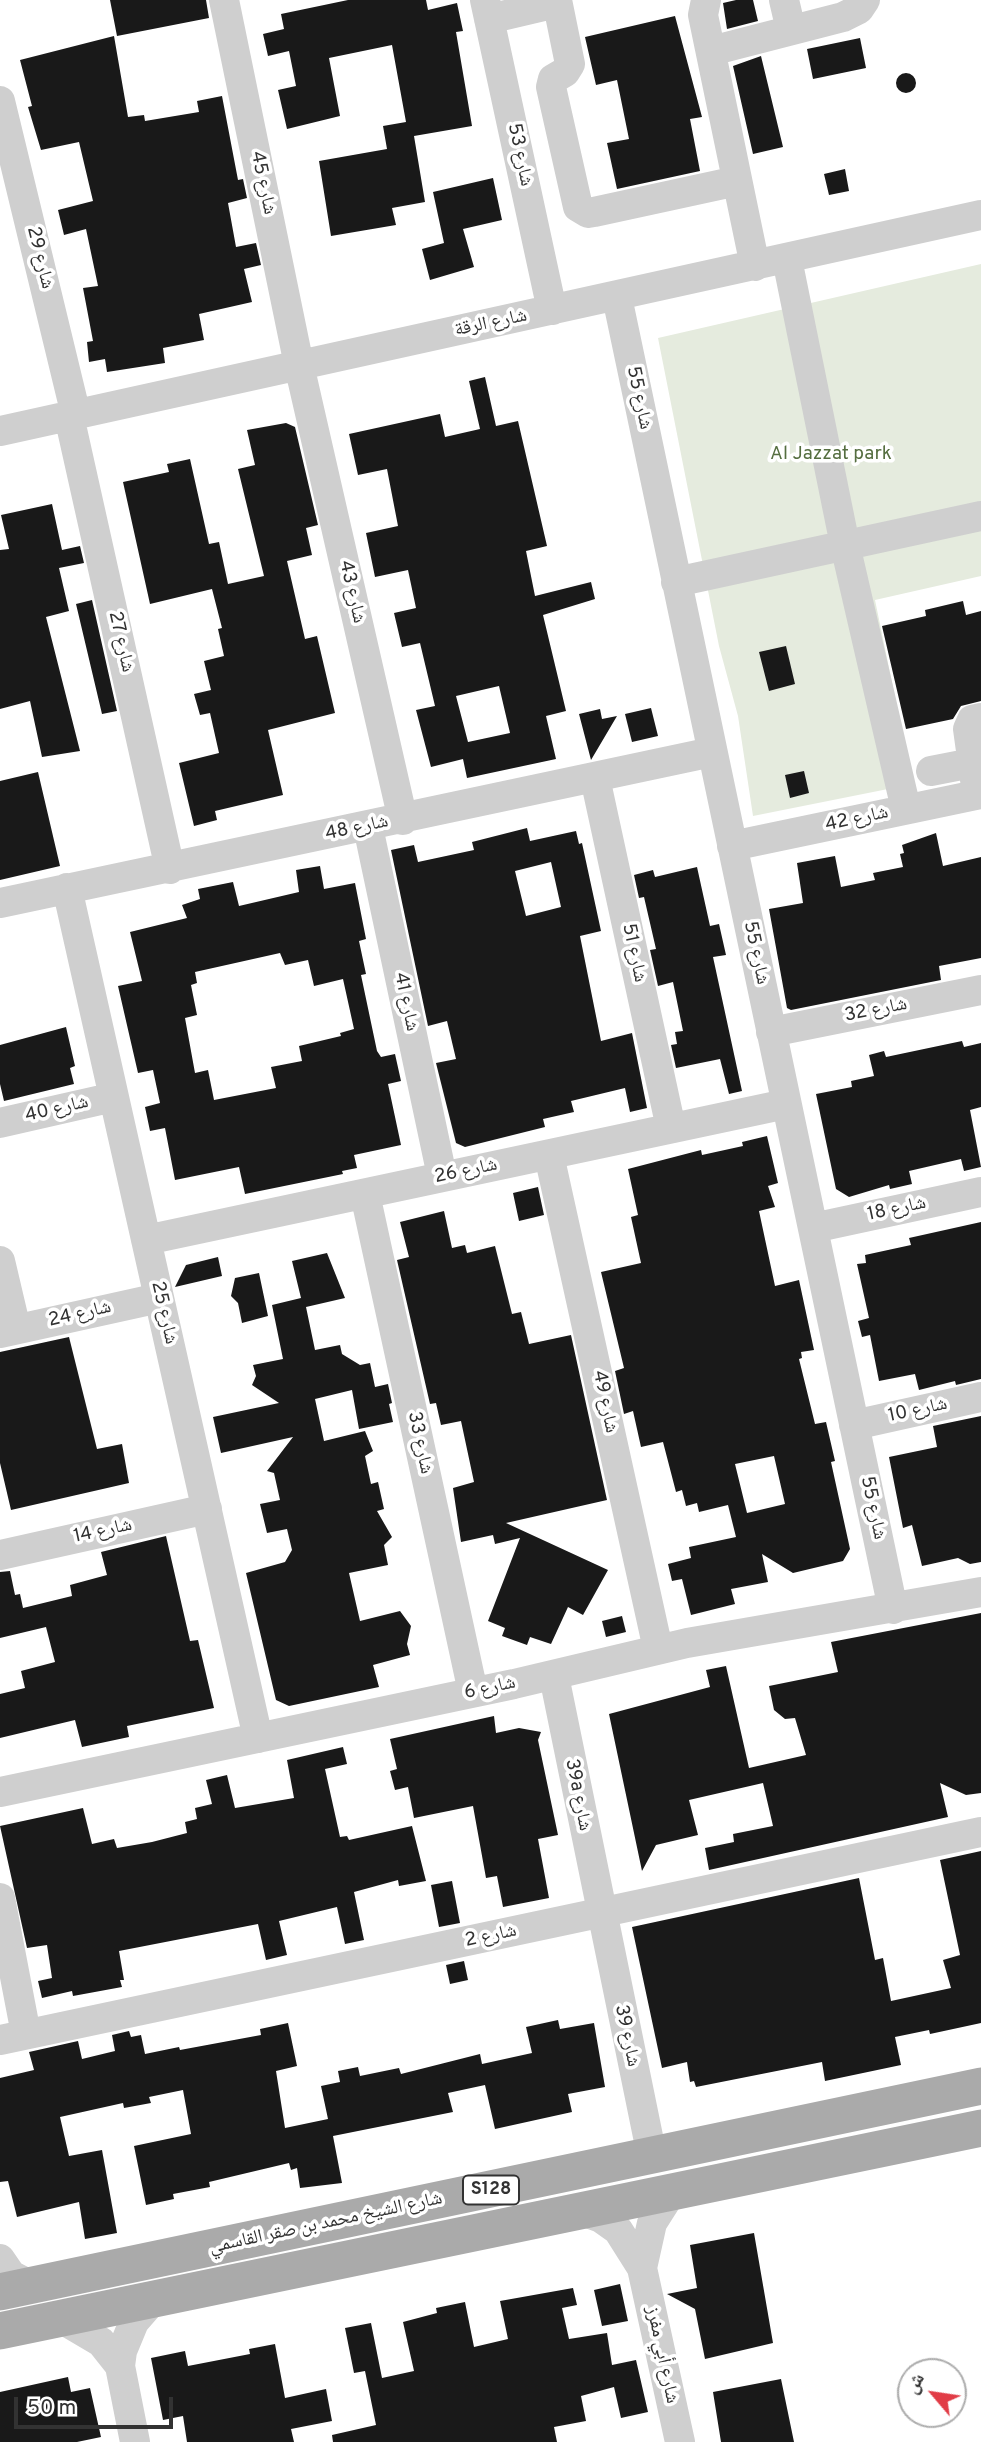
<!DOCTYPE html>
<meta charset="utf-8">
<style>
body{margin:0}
#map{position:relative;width:981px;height:2442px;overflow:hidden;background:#fff;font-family:Overpass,"Noto Naskh Arabic",sans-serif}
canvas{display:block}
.north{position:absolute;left:897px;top:2358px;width:70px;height:70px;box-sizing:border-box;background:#fff;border:2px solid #adadad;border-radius:50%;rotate:299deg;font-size:19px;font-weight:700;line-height:28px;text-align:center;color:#323232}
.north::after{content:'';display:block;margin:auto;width:24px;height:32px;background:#e13c46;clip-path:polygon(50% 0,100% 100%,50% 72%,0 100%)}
.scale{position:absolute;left:14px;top:2397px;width:159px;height:32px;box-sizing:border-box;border:4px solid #323232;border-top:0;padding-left:9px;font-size:21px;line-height:24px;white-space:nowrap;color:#323232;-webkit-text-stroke:5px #fff;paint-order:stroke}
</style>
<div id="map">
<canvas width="981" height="2442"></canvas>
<div class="north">ش</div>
<div class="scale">50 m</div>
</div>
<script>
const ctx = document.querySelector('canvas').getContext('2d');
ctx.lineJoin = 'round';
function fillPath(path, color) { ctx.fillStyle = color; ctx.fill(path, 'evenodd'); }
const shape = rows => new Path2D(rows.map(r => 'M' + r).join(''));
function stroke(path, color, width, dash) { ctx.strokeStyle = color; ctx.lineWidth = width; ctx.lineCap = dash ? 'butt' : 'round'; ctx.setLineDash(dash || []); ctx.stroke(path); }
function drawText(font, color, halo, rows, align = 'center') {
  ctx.font = font + ' Overpass,"Noto Naskh Arabic",sans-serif'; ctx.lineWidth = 7; ctx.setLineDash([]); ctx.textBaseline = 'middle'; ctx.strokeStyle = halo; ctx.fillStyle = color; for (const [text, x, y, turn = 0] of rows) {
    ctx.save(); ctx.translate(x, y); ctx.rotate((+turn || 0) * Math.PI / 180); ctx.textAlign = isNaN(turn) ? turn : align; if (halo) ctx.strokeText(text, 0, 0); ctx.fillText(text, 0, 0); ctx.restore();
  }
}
const green = shape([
 [981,264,981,576,875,600,913,784,753,816,738,716,719,646,658,338]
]);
const building = shape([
 [110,0,206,0,209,18,117,36],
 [348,0,426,0,428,10,457,3,463,31,456,32,472,126,414,136,425,202,392,208,396,225,331,236,319,161,387,149,383,126,406,122,392,45,329,58,340,116,287,129,278,90,296,86,289,51,268,56,263,34,284,29,281,14],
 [736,0,753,0,758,21,727,29,723,3],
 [675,16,702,117,690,119,700,171,617,189,607,143,629,139,617,80,596,85,585,37],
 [114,36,128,117,144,115,145,121,199,112,197,101,222,96,238,180,243,179,247,198,228,203,236,247,256,243,261,265,244,269,252,302,199,314,204,340,163,348,165,363,107,372,105,359,89,362,87,342,93,341,83,288,98,286,86,229,64,235,58,210,93,201,79,142,41,150,28,107,32,106,20,60],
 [860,38,866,68,813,79,807,49],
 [761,56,783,147,753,154,733,66],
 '896 83a10 10 0 1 1 20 0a10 10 0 1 1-20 0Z',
 [845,169,849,191,829,195,824,174],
 [493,178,502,220,463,229,474,267,430,280,422,249,444,243,433,192],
 [485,377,496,426,518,421,547,546,526,551,535,596,591,582,595,599,543,615,566,711,546,716,556,759,467,778,463,759,431,767,416,710,435,706,420,643,402,647,394,613,416,608,408,570,375,577,366,533,398,526,387,469,358,475,349,434,440,414,445,437,480,429,469,381],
 [499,686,510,733,468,742,456,696],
 [286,423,295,427,318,525,306,528,312,555,287,561,305,639,317,636,335,713,268,730,283,795,215,811,217,820,194,826,179,763,219,753,210,713,200,715,194,694,211,690,204,661,224,656,218,629,222,628,212,589,150,604,123,482,169,472,167,464,190,459,209,544,219,542,228,584,264,576,238,469,255,465,247,430],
 [52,504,62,550,80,546,84,563,59,568,69,611,46,617,80,751,42,757,30,701,0,709,0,550,9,549,1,515],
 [92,600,117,711,102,714,76,604],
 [963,601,966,615,981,611,981,701,961,706,953,719,906,729,882,626,926,616,925,610],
 [786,646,795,684,769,691,759,652],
 [651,708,658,736,632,742,625,714],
 [600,709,602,719,617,716,591,760,579,714],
 [804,771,809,793,790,798,785,775],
 [38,772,60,866,0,880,0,781],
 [527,828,530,841,576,831,579,844,582,843,601,931,580,936,601,1041,632,1033,647,1108,630,1112,625,1088,571,1101,574,1112,543,1119,545,1127,465,1147,456,1143,436,1063,456,1059,447,1021,428,1026,391,850,414,845,418,862,474,850,472,842],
 [551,862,561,907,526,916,515,871],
 [936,833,943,866,981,857,981,958,939,966,941,980,791,1010,787,1008,769,909,803,903,797,863,835,856,841,887,875,880,873,873,903,867,900,854,904,853,902,845],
 [320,866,324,889,355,883,366,939,359,941,366,974,361,975,377,1051,381,1057,395,1054,401,1081,388,1084,401,1145,354,1155,357,1168,342,1171,343,1174,245,1194,239,1167,175,1180,165,1128,150,1131,145,1107,160,1103,153,1070,138,1073,118,986,142,981,130,932,187,918,182,905,200,899,198,889,233,882,239,906,299,892,296,870],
 [280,953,285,965,308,960,314,986,343,979,354,1029,340,1033,341,1036,299,1046,302,1061,271,1067,276,1088,214,1100,208,1070,195,1073,185,1018,197,1015,191,985,197,983,195,972],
 [697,867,710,926,719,924,726,955,713,957,742,1091,729,1094,720,1059,676,1068,671,1045,677,1044,675,1032,683,1031,673,982,658,986,650,950,656,949,644,897,639,898,634,875,653,870,655,877],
 [66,1027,75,1066,70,1068,74,1084,4,1101,0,1084,0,1045],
 [962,1041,964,1047,981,1043,981,1107,970,1110,981,1167,964,1171,961,1159,909,1171,912,1184,890,1189,889,1185,849,1197,836,1189,816,1094,852,1087,851,1081,874,1076,869,1055,884,1051,886,1057],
 [767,1136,778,1183,768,1186,775,1207,759,1211,775,1286,799,1280,814,1350,801,1352,802,1358,799,1359,815,1424,826,1422,835,1461,831,1462,850,1549,843,1561,793,1573,762,1554,768,1582,731,1589,735,1604,691,1615,682,1579,672,1581,668,1564,691,1558,689,1547,736,1537,728,1505,699,1512,697,1503,686,1506,682,1490,676,1492,663,1442,641,1447,633,1411,624,1414,615,1371,624,1368,601,1272,641,1263,631,1217,638,1215,628,1169,701,1150,702,1155,743,1146,742,1142],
 [774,1456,785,1504,747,1513,735,1464],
 [538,1187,544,1215,519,1221,513,1193],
 [444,1211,452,1248,465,1245,467,1253,495,1246,512,1314,521,1312,529,1344,571,1335,607,1500,506,1523,608,1570,583,1615,568,1607,551,1644,530,1637,527,1645,502,1636,505,1628,488,1621,520,1538,495,1544,493,1535,461,1542,453,1488,474,1482,461,1421,441,1425,436,1403,430,1404,397,1260,409,1257,400,1222],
 [981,1222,981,1379,956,1385,955,1381,919,1390,915,1374,879,1381,870,1335,862,1337,858,1321,869,1318,857,1264,866,1263,865,1255,911,1245,909,1238],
 [327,1253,345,1298,306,1307,315,1350,340,1345,342,1354,360,1365,370,1363,375,1387,388,1384,392,1403,389,1404,393,1422,359,1429,352,1390,315,1399,324,1441,365,1431,373,1451,365,1456,371,1484,378,1482,384,1509,377,1511,392,1537,384,1545,388,1565,349,1573,360,1621,400,1611,411,1626,407,1644,410,1655,373,1665,379,1687,289,1706,276,1700,246,1573,285,1562,292,1550,287,1529,267,1533,260,1504,280,1500,274,1473,267,1471,293,1437,221,1453,213,1417,279,1403,252,1385,256,1376,253,1365,283,1359,272,1305,301,1298,292,1261],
 [218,1257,222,1276,175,1287,186,1265],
 [259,1273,268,1316,242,1323,238,1303,231,1296,235,1278],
 [69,1337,97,1449,122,1444,129,1483,11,1510,0,1463,0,1352],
 [981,1416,981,1562,970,1564,958,1558,922,1566,912,1525,903,1528,889,1457,937,1447,933,1426],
 [166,1536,190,1641,198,1640,214,1708,127,1726,129,1737,82,1747,75,1720,0,1738,0,1694,25,1688,21,1671,55,1662,46,1627,0,1638,0,1572,10,1571,15,1595,20,1594,23,1608,72,1596,70,1585,107,1575,101,1552],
 [981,1613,981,1793,966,1795,940,1783,948,1817,709,1870,705,1848,734,1842,733,1834,773,1826,763,1783,689,1800,698,1835,656,1845,642,1871,609,1714,710,1687,706,1670,726,1666,749,1768,806,1755,795,1718,785,1719,774,1710,769,1686,838,1672,831,1642],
 [622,1616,626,1632,606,1637,602,1621],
 [494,1716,496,1733,519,1728,541,1732,538,1740,558,1835,538,1839,549,1898,503,1907,497,1876,486,1878,473,1806,414,1818,408,1787,395,1790,390,1771,397,1769,390,1739],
 [343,1747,347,1764,325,1769,340,1837,347,1836,349,1840,412,1826,426,1881,399,1886,398,1880,354,1892,364,1940,345,1944,337,1907,279,1921,287,1955,266,1960,258,1924,119,1951,124,1980,120,1980,122,1987,73,1996,72,1991,42,1998,38,1981,52,1978,47,1945,27,1948,0,1826,83,1808,92,1844,114,1839,117,1848,152,1842,187,1833,185,1822,197,1819,195,1808,212,1804,206,1780,227,1775,235,1808,294,1798,287,1760],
 [981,1851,981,2023,930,2034,929,2030,895,2037,901,2065,825,2081,822,2062,696,2087,694,2081,690,2082,687,2062,662,2068,632,1927,859,1878,875,1960,883,1958,891,2001,951,1988,943,1960,960,1955,940,1860],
 [452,1881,460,1923,439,1927,431,1885],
 [464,1961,468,1980,450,1984,446,1965],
 [558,2020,560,2029,594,2023,605,2087,568,2094,572,2112,495,2129,485,2085,448,2093,453,2112,333,2136,342,2183,300,2188,297,2168,291,2170,289,2163,209,2182,210,2187,173,2194,174,2199,146,2205,134,2146,191,2134,183,2090,149,2097,151,2103,124,2108,123,2103,60,2117,69,2156,102,2150,117,2233,85,2239,79,2202,17,2217,8,2181,0,2182,0,2078,34,2070,29,2052,78,2041,82,2059,115,2051,112,2035,129,2031,131,2037,141,2035,145,2054,179,2047,180,2050,261,2035,260,2029,288,2023,297,2066,276,2071,285,2128,328,2119,321,2086,340,2082,338,2071,358,2067,360,2076,399,2068,401,2074,480,2054,482,2064,532,2053,526,2027],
 [754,2233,773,2343,705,2359,695,2309,667,2294,697,2288,690,2245],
 [620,2284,628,2321,602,2326,594,2290],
 [573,2288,577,2305,562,2308,569,2339,607,2333,612,2365,636,2360,648,2412,621,2418,614,2387,581,2396,586,2421,554,2427,557,2442,333,2442,332,2435,376,2425,365,2371,354,2373,345,2328,371,2323,382,2378,414,2371,403,2322,437,2313,436,2308,465,2302,474,2347,508,2339,500,2301],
 [275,2344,285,2398,326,2389,332,2421,291,2429,294,2442,187,2442,183,2416,163,2420,151,2358,185,2351,188,2366,250,2354,249,2349],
 [68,2377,71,2392,90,2388,101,2437,77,2442,0,2442,0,2392],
 [781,2379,794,2442,721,2442,713,2392]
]);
const minor = shape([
 [224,0,299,365,403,820],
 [485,0,552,310],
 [557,0,570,64,565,72,553,79,551,87,578,207,588,213,594,212,737,181],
 [706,0,703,15,755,266],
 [784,0,791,30],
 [489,19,557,3],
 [711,51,843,17,859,9,865,0],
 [0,101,76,415],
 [787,259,845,545,906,809],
 [617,297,893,1609],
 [69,416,170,869],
 [0,431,981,215],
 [676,582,981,516],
 [931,771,972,763],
 [595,778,671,1128],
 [977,794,968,729,972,720,981,718],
 [368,827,442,1176],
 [732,846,981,794],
 [67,888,258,1738],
 [0,903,712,752],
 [771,1032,981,990],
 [0,1123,114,1097],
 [549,1155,658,1649],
 [365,1194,473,1692],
 [813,1228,981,1192],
 [146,1240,786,1104],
 [0,1261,16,1329],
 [0,1333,159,1298],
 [854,1425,981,1397],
 [0,1555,207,1509],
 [554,1676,652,2156],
 [0,1792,514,1684,687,1643,981,1592],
 [0,1898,26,2034],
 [0,2040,981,1832],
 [582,2211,601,2218,618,2230,642,2268,680,2442],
 [0,2259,11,2275,30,2285],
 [642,2268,652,2223,671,2193],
 [62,2319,101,2342,120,2366],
 [135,2442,120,2366,122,2351,134,2322,154,2299]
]);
const major = shape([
 [0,2292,981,2086],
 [0,2331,981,2128]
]);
const shields = [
 [491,2190,56]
];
const shieldNames = [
 ["S128",491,2190]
];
const streetNames = [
 ["شارع 53",519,155,78],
 ["شارع 45",262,183,78],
 ["شارع 29",39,258,76],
 ["شارع الرقة",491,324,-12],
 ["شارع 55",638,398,78],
 ["شارع 43",351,592,77],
 ["شارع 27",120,642,77],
 ["شارع 42",857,820,-12],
 ["شارع 48",357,829,-12],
 ["شارع 51",633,953,78],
 ["شارع 55",755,953,78],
 ["شارع 41",405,1002,78],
 ["شارع 32",876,1011,-11],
 ["شارع 40",57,1110,-13],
 ["شارع 26",466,1172,-12],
 ["شارع 18",897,1210,-12],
 ["شارع 25",163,1313,77],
 ["شارع 24",80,1315,-13],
 ["شارع 49",604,1402,78],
 ["شارع 10",918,1411,-12],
 ["شارع 33",419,1443,78],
 ["شارع 55",872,1508,78],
 ["شارع 14",103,1532,-12],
 ["شارع 6",490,1689,-12],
 ["39a شارع",577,1795,79],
 ["شارع 2",491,1937,-12],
 ["شارع 39",626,2036,78],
 ["شارع الشيخ محمد بن صقر القاسمي",326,2224,-12],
 ["شارع أبي مفرز",661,2355,78]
];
const parkNames = [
 ["Al Jazzat park",831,455]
];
fillPath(green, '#e5ebde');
fillPath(building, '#191919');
stroke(minor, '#cfcfcf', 30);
stroke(major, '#aaa', 37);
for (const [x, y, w] of shields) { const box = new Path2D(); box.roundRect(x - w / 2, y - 14.5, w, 29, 5); ctx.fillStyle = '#fff'; ctx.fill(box); stroke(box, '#323232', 2); }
drawText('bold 18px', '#323232', null, shieldNames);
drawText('19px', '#323232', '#fff', streetNames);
drawText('19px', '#556e40', '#fff', parkNames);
</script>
